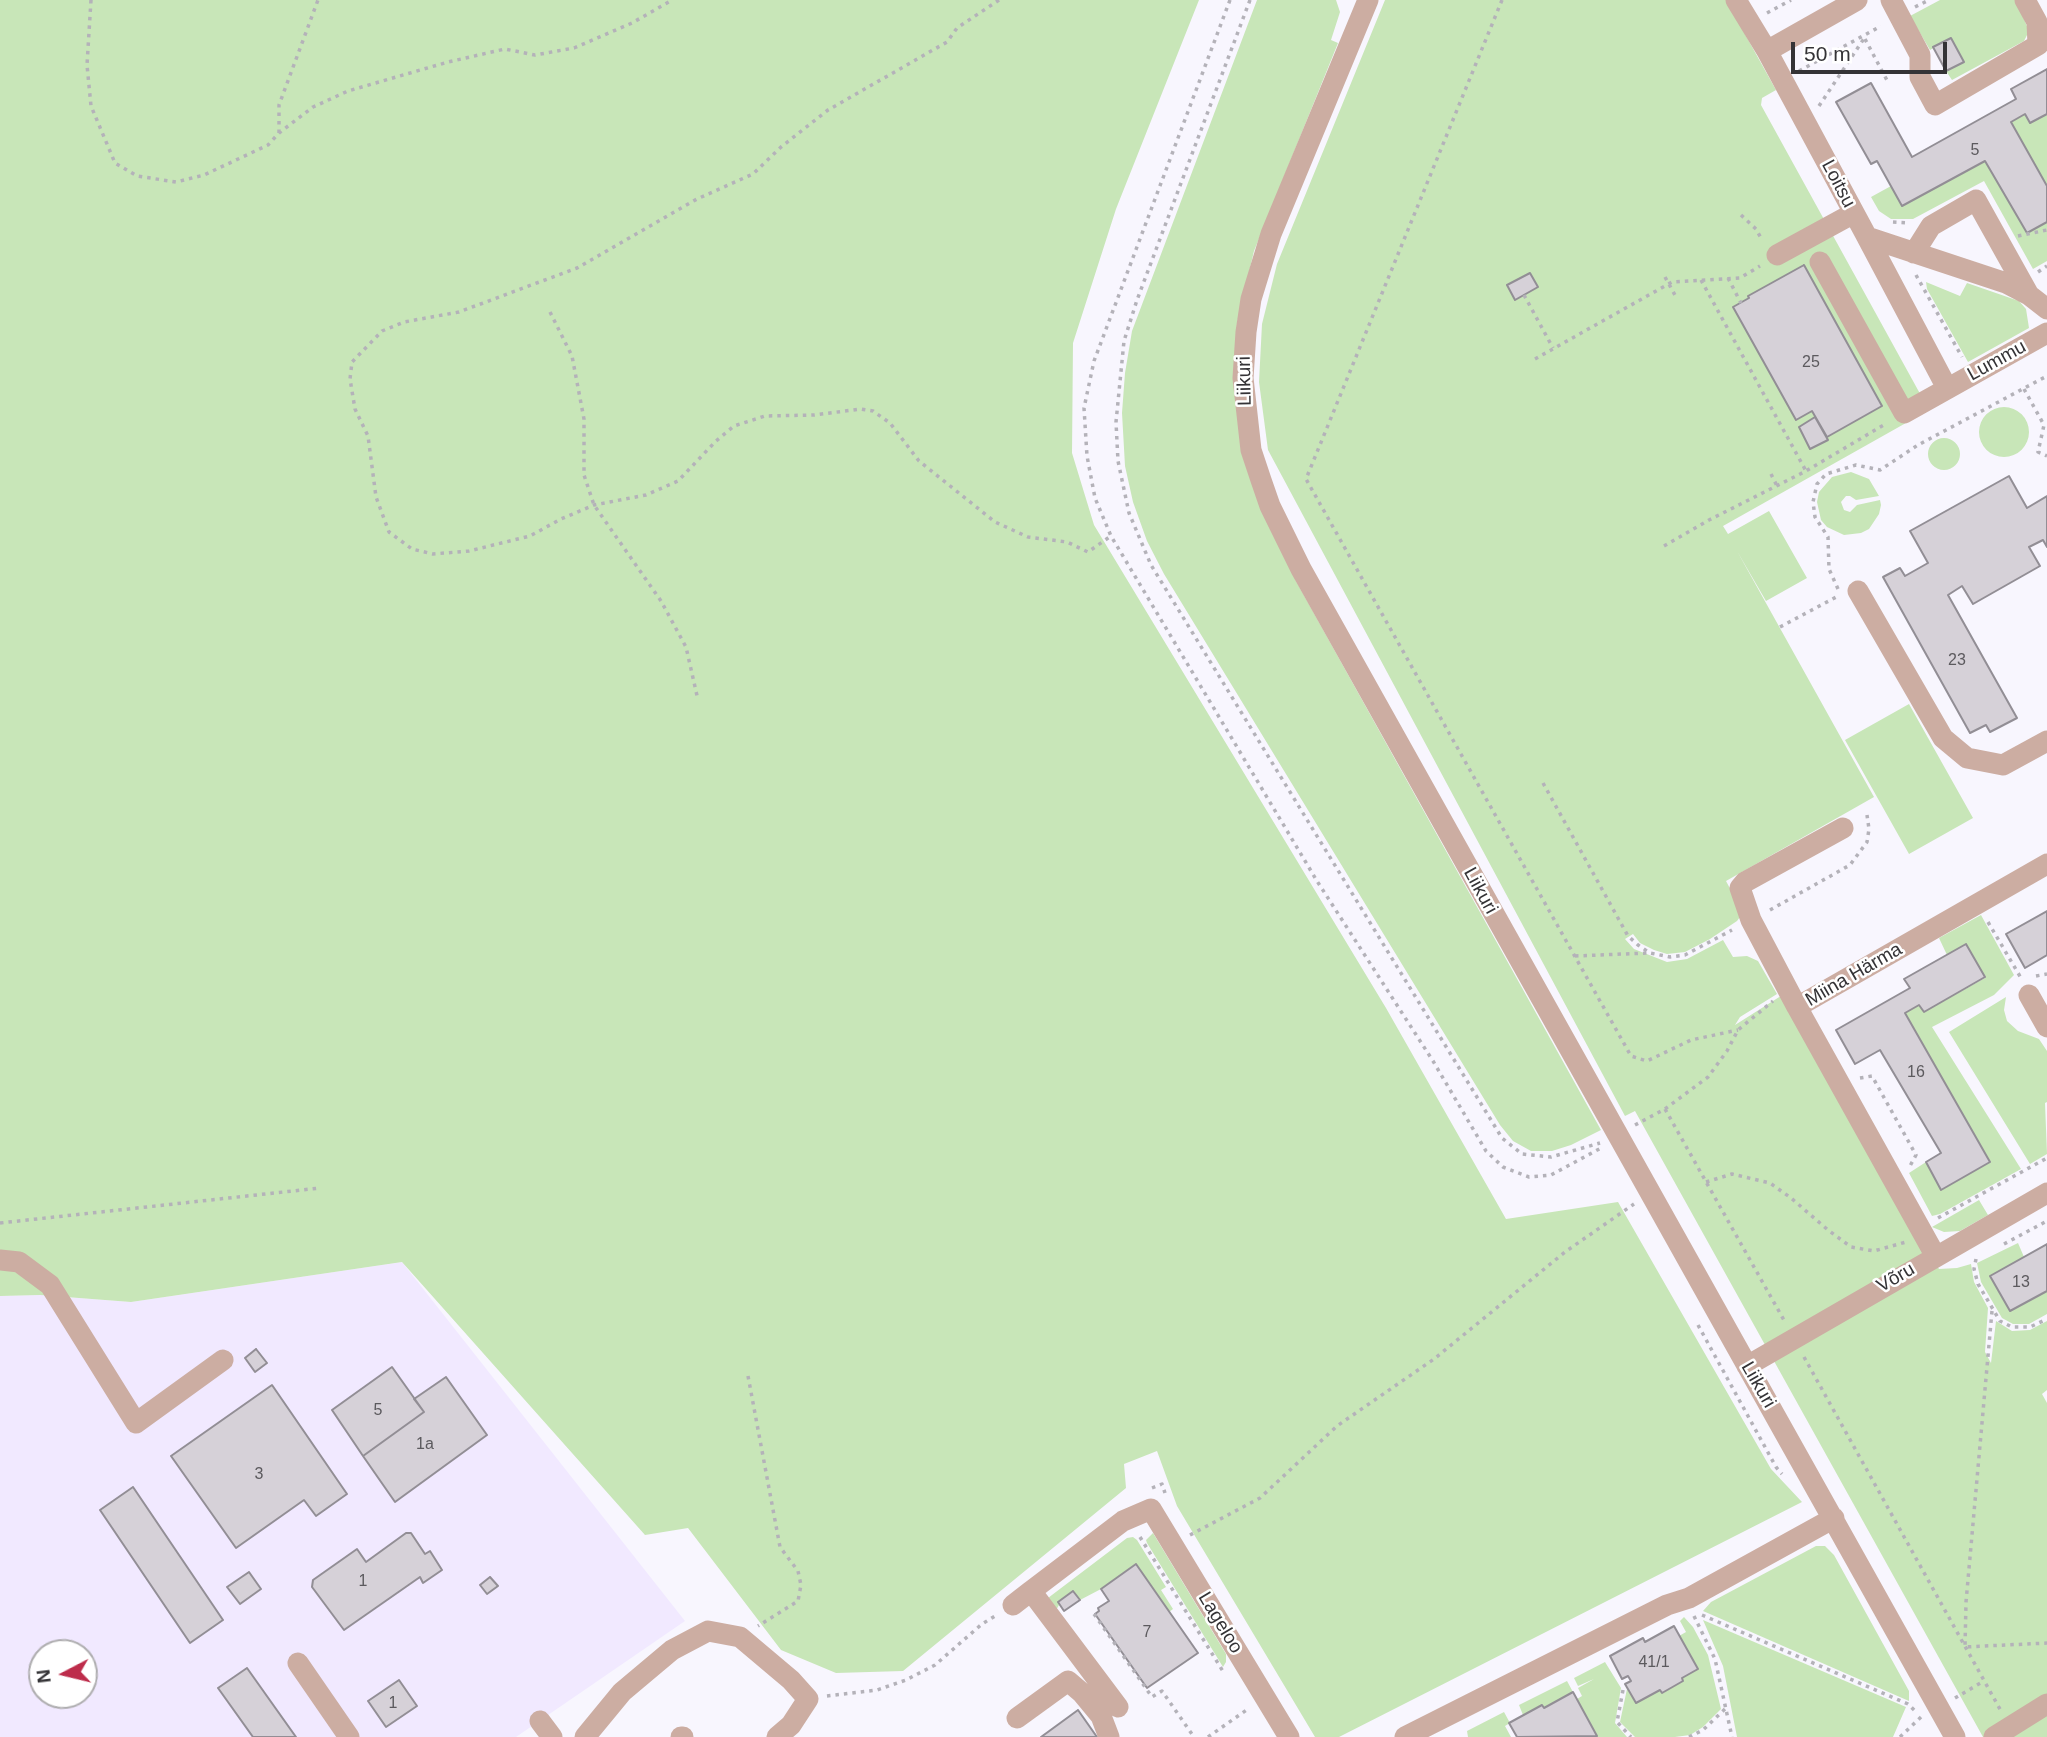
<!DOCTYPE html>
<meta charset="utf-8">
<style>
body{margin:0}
#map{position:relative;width:2047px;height:1737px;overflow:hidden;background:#f8f6fe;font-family:Arial,sans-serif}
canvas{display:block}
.north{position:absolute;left:28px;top:1639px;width:70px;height:70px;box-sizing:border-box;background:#fff;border:2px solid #aeadaf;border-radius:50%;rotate:263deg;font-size:19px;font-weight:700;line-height:28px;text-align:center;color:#343336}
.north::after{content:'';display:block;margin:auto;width:24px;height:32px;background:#bd2c4b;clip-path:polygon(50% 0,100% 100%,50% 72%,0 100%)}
.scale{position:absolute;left:1791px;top:42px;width:156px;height:32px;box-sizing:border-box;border:4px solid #343336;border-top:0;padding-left:9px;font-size:21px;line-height:24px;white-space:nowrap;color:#343336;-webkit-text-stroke:5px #fff;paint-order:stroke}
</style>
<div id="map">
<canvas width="2047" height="1737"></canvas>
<div class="north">N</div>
<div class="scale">50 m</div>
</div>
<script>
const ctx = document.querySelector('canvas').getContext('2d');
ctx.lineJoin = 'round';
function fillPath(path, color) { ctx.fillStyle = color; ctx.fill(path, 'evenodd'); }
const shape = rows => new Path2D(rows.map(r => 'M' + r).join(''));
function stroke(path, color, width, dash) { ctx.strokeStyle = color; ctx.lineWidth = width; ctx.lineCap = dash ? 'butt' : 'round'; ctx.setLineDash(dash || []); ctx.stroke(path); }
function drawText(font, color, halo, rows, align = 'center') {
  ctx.font = font + ' Arial,sans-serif'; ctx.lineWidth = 5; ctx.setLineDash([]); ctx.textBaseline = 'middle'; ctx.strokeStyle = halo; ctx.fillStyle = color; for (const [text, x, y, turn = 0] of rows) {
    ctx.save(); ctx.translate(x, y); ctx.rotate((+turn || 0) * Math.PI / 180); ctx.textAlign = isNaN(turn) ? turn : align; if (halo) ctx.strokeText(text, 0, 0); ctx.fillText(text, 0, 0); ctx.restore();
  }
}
const commercial = shape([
 [402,1262,685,1621,516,1737,0,1737,0,1296,40,1295,131,1302],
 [42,1653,84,1653,84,1695,42,1695]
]);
const green = shape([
 [0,0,1199,0,1116,209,1073,343,1072,453,1094,525,1386,1008,1506,1219,1618,1202,1771,1469,1802,1502,1339,1737,1315,1737,1177,1506,1157,1451,1124,1464,1126,1488,903,1671,836,1673,781,1650,688,1528,645,1535,402,1262,131,1302,40,1295,0,1296],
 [1257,0,1336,0,1340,12,1331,40,1338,43,1254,251,1237,323,1234,375,1296,581,1601,1130,1571,1145,1552,1151,1531,1151,1513,1141,1500,1125,1164,574,1147,541,1133,502,1125,466,1122,413,1125,373,1132,331],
 [1385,0,1726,0,1776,90,1762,98,1761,105,1929,410,1723,526,1728,534,1769,511,1807,578,1766,601,1737,551,1874,797,1726,881,1743,913,1737,921,1710,939,1685,952,1667,954,1654,950,1640,943,1633,934,1625,939,1634,949,1667,962,1687,959,1723,940,1733,957,1747,956,1758,961,1777,994,1740,1017,1735,1025,1784,994,1939,1269,1957,1268,1971,1264,1974,1282,1988,1308,1985,1352,1991,1363,1996,1321,2012,1331,2030,1330,2047,1321,2047,1390,2042,1394,2047,1403,2047,1737,1983,1737,1635,1111,1625,1116,1268,450,1259,382,1262,324,1277,264],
 [1940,0,2016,0,2029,31,2024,41,1952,80,1946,71,1964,62,1951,38,1930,50,1910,16],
 [2025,114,2031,123,2047,114,2047,186,2011,122],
 [1985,161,2027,233,2047,222,2047,261,2033,269,1984,181,1913,219,1891,219,1879,211,1871,197,1891,186,1903,206],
 [1926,282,1960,296,1967,283,2019,301,2026,309,2029,328,1968,362,1927,289],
 '1979 432a25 25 0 1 1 50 0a25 25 0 1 1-50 0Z',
 '1928 454a16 16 0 1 1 32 0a16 16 0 1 1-32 0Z',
 [1851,472,1869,479,1879,496,1856,500,1850,496,1846,496,1841,502,1844,510,1850,512,1857,505,1880,500,1881,505,1879,514,1869,529,1861,533,1844,535,1827,527,1821,520,1817,502,1819,492,1832,477],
 [1909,704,1973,818,1909,854,1845,740],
 [1981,915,2014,975,1994,995,1932,1027,2021,1169,1940,1214,1932,1216,1909,1173,1926,1162,1942,1189,1989,1162,1905,1013,1919,1005,1924,1012,1985,978,1966,944,1947,955,1939,938],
 [2006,997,2004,1010,2007,1021,2018,1031,2039,1039,2047,1051,2047,1102,2045,1103,2047,1154,2030,1164,1949,1032],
 [1979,1200,1988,1215,1960,1231,1944,1232,1932,1227],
 [2018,1243,2024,1257,1990,1276,2010,1311,2047,1291,2047,1314,2029,1324,2013,1324,2002,1318,1981,1282,1977,1263],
 [1153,1533,1226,1654,1226,1662,1223,1667,1147,1543,1146,1540],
 [1133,1537,1137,1540,1166,1587,1161,1590,1173,1609,1169,1612,1136,1565,1101,1589,1080,1600,1073,1591,1058,1602,1059,1605,1055,1612,1048,1598,1127,1538],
 [1816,1546,1825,1546,1834,1555,1909,1691,1909,1701,1703,1611,1711,1602],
 [1684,1617,1693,1627,1708,1655,1721,1709,1703,1727,1690,1735,1675,1737,1635,1737,1620,1722,1627,1689,1636,1703,1660,1690,1663,1693,1683,1681,1682,1678,1698,1669,1679,1636,1686,1632,1680,1621],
 [1703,1620,1906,1707,1893,1737,1737,1737,1723,1666],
 [1605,1662,1621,1688,1615,1723,1627,1737,1595,1737,1597,1735,1577,1699,1582,1696,1578,1688,1594,1679,1578,1686,1574,1678],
 [1567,1681,1573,1692,1544,1708,1542,1705,1523,1715,1519,1705],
 [1504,1712,1510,1723,1505,1726,1511,1737,1468,1737,1467,1731]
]);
const building = shape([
 [1951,38,1964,62,1946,71,1933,47,1951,38],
 [2047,69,2047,114,2030,123,2025,114,2011,122,2047,186,2047,222,2027,233,1985,161,1902,206,1877,161,1871,164,1836,102,1871,83,1912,157,2016,99,2011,89,2047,69],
 [1804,265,1882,406,1827,437,1812,411,1796,420,1733,307,1749,298,1748,296,1804,265],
 [1530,273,1538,287,1515,300,1507,285,1530,273],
 [1815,417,1828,440,1810,449,1799,427,1815,417],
 [2009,476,2027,508,2047,496,2047,547,2043,540,2029,547,2040,566,1973,604,1962,586,1948,595,2017,718,1990,732,1986,725,1970,733,1883,577,1900,568,1905,576,1928,563,1910,531,2009,476],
 [2047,911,2047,955,2025,968,2006,934,2047,911],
 [1966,944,1985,977,1924,1012,1919,1005,1905,1013,1990,1162,1941,1190,1926,1162,1941,1153,1880,1050,1855,1064,1836,1030,1910,988,1904,979,1966,944],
 [2047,1244,2047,1291,2010,1311,1990,1276,2047,1244],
 [256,1349,267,1363,255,1372,245,1358,256,1349],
 [392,1367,424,1412,363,1456,332,1410,392,1367],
 [446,1377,487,1435,395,1502,363,1456,424,1412,414,1399,446,1377],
 [272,1385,347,1494,316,1516,304,1500,236,1548,171,1456,272,1385],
 [133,1487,223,1620,190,1643,100,1510,133,1487],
 [406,1533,411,1533,425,1554,430,1551,442,1570,423,1583,420,1577,344,1630,312,1587,313,1580,357,1549,366,1562,406,1533],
 [1136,1564,1198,1653,1147,1688,1095,1614,1099,1611,1098,1608,1109,1601,1101,1589,1136,1564],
 [249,1572,261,1589,240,1604,227,1587,249,1572],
 [490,1577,498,1586,487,1594,480,1585,490,1577],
 [1073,1591,1080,1600,1064,1611,1058,1602,1073,1591],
 [1674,1626,1698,1669,1682,1678,1683,1681,1662,1693,1660,1690,1636,1703,1625,1684,1631,1681,1628,1676,1622,1679,1610,1656,1643,1638,1645,1642,1674,1626],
 [247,1668,296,1737,253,1737,218,1688,247,1668],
 [399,1680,417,1706,386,1727,368,1701,399,1680],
 [1573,1692,1597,1736,1517,1737,1509,1723,1542,1705,1544,1708,1573,1692],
 [1078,1710,1097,1737,1041,1737,1078,1710]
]);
const path = shape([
 [91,0,87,65,91,106,115,163,137,176,176,182,204,175,268,145,279,133,313,107,348,91,448,62,505,49,535,55,574,48,632,23,672,0],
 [999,0,957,28,947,42,828,110,781,147,753,174,697,199,577,268,459,312,404,322,382,331,352,362,350,379,355,409,368,436,376,497,389,532,412,549,433,554,469,551,530,536,561,519,594,505,646,495,678,481,716,441,734,426,765,416,814,415,861,409,873,411,890,423,919,461,995,522,1028,537,1067,542,1088,552,1111,536],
 [1230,0,1094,361,1084,408,1087,456,1095,498,1111,536,1317,881,1433,1061,1486,1151,1503,1167,1529,1177,1551,1175,1601,1148],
 [1250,0,1137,300,1124,341,1116,422,1118,461,1129,513,1151,565,1502,1138,1522,1154,1551,1157,1600,1143],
 [1502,0,1306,479,1631,1056,1647,1061,1691,1040,1738,1030],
 [1915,7,1929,0],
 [1767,13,1791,0],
 [1865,39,1889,84],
 [1799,71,1881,26],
 [1819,106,1865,37],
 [279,133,279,105,318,0],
 [1741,215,1756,229,1762,240],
 [1893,222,1910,223],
 [2018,236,2047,230],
 [2038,272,2047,266],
 [1916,275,1962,357],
 [1665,277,1676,297],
 [1728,278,1741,303],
 [1701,280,1806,471],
 [1524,295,1553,348],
 [550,312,572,356,584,419,584,475,594,505,661,601,686,647,698,700],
 [1535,359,1672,282,1740,278,1760,266],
 [2024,389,2044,425,2038,452,2047,456],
 [1771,474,1777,486],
 [1664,546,1709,520,1806,471,1887,423],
 [1838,589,1829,569,1828,537,1815,517,1813,502,1817,484,1826,474,1856,465,1880,470,1918,445,2047,376],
 [1780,627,1840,595],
 [1543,783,1628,936,1638,945,1650,953,1670,957,1685,955,1732,930],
 [1770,910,1850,865,1867,842,1869,829,1867,815],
 [1988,922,2021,978],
 [1575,956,1648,953],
 [2036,976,2047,974],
 [1860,1078,1872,1076,1916,1155,1910,1166],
 [1665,1109,1708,1077,1727,1051,1738,1030,1773,1001],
 [1635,1125,1665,1109,1785,1322],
 [1706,1182,1732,1174,1770,1183,1791,1198,1828,1230,1851,1247,1874,1251,1906,1242],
 [1938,1218,2047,1158],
 [0,1223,320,1188],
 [2004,1244,2047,1221],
 [1976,1259,1974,1269,1978,1284,2000,1321,2012,1327,2030,1327,2047,1319],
 [1992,1311,1966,1602,1965,1647,2047,1643],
 [1698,1325,1776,1467,1782,1474],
 [1804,1357,2001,1711],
 [748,1376,780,1547,798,1571,801,1585,798,1601,758,1626],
 [1152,1488,1162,1484,1165,1493],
 [1190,1535,1260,1498,1337,1426,1434,1359,1565,1252,1634,1204],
 [1140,1537,1224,1673],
 [1094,1614,1152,1697,1162,1691,1194,1737],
 [1702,1615,1908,1704,1915,1711],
 [1694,1616,1715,1659,1732,1737],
 [1623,1690,1617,1722,1631,1737],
 [827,1696,877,1690,906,1680,935,1665,982,1624,995,1616],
 [1955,1698,1984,1681],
 [1208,1737,1248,1709],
 [1689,1737,1703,1730,1726,1708],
 [1900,1737,1921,1717]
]);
const minor = shape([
 [1368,0,1271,234,1251,299,1246,332,1243,378,1251,450,1261,480,1270,506,1301,569,1955,1737],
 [1736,0,1767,51,1867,237,2006,283,2029,295,2047,309],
 [1891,0,1920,55,1920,77,1935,105,2038,45,2037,22,2025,0],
 [1767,51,1857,0],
 [1867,237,1947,388],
 [1914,253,1931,226,1976,200,2029,295],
 [1777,255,1854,213],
 [1820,262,1904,413,2047,333],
 [1858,591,1943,738,1967,758,2003,765,2047,741],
 [2029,995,2047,1027],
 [1797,1007,1751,920,1740,888,1745,882,1843,828],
 [1935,1255,1797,1007,2047,864],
 [0,1260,19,1262,50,1285,136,1423,223,1360],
 [1747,1366,2047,1193],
 [1013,1605,1031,1591],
 [298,1663,349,1737],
 [1118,1707,1031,1591,1123,1521,1151,1509,1289,1737],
 [1017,1718,1068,1681,1082,1693,1101,1716,1109,1737],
 [540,1721,552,1737],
 [585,1737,622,1692,672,1650,708,1631,740,1637,791,1680,808,1699,791,1725,777,1737],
 [681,1737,683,1737],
 [1405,1737,1667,1605,1689,1598,1834,1518],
 [1994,1737,2047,1704]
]);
const numberNames = [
 ["5",1975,151],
 ["25",1811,363],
 ["23",1957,661],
 ["16",1916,1073],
 ["13",2021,1283],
 ["5",378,1411],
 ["1a",425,1445],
 ["3",259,1475],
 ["1",363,1582],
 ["7",1147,1633],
 ["41/1",1654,1663],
 ["1",393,1704]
];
const streetNames = [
 ["Loitsu",1838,184,62],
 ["Lummu",1997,361,-29],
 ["Liikuri",1245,381,-91],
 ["Liikuri",1480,891,61],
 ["Miina Härma",1854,975,-30],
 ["Võru",1896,1278,-30],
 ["Liikuri",1758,1385,60],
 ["Lageloo",1220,1623,59]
];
fillPath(commercial, '#f1e9ff');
fillPath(green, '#c8e6b8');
fillPath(building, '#d6d1d8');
stroke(building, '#928e95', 2);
stroke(path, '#b4b2b9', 3.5, [3.5, 5]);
stroke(minor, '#ccada2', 21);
drawText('16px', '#5c5a5e', null, numberNames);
drawText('19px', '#343336', '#fff', streetNames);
</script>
